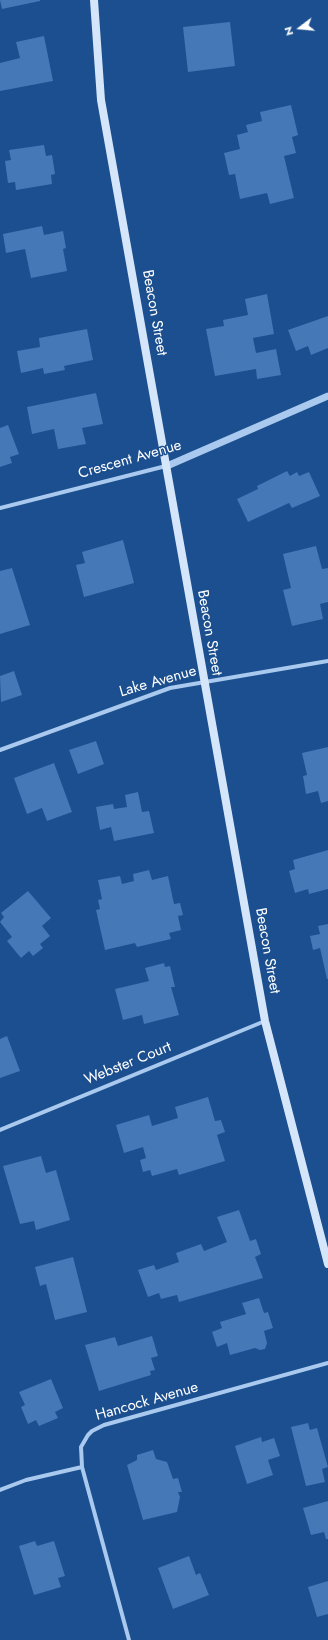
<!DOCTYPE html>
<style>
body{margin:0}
#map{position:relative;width:328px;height:1640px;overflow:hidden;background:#1b4f8f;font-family:Jost,sans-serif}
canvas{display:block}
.north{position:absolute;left:280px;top:8px;width:40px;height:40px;-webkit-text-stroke:3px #1b4f8f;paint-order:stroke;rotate:254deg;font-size:11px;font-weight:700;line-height:16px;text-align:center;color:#fff}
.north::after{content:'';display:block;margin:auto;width:14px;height:18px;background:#fff;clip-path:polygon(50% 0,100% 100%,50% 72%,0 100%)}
</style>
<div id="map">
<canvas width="328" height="1640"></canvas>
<div class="north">N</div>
</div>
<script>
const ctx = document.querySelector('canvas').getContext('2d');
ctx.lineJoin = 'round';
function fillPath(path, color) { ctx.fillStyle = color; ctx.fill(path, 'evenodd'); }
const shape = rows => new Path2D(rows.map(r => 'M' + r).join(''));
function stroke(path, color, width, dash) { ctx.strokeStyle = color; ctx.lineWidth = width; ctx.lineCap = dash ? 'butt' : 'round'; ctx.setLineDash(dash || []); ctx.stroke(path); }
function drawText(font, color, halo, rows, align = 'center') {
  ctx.font = font + ' Jost,sans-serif'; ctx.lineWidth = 3; ctx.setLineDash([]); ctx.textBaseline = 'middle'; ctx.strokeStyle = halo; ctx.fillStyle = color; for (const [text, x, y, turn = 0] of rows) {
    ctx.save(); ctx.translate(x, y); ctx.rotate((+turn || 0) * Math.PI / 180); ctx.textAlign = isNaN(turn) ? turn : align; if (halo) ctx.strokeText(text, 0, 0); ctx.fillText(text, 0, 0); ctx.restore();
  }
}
const building = shape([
 [0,0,40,0,40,1,2,9],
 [230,22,235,66,188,72,183,27],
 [44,36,53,81,0,91,0,63,20,58,16,42],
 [291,105,298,135,292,137,296,153,284,156,294,198,270,204,267,193,240,199,235,174,229,175,224,153,240,149,237,135,248,132,246,125,262,121,260,112],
 [44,145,46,156,52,155,55,174,51,175,52,184,16,190,15,182,8,183,5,161,11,160,9,150],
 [42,226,44,235,63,231,66,248,63,249,67,271,31,278,25,249,6,253,3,234],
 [267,294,274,334,253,338,256,353,276,349,281,375,257,379,256,369,215,376,206,329,224,326,223,320,248,315,245,299],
 [328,316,328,348,311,355,308,346,296,351,288,330],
 [87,329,93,360,64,366,65,370,44,374,43,368,21,373,17,351,40,347,39,338],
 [96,393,103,424,82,428,86,444,58,449,54,429,32,434,27,407],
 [8,425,19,454,10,457,12,463,0,467,0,428],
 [287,471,290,476,297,472,299,476,309,472,320,496,292,508,289,503,248,522,237,499,258,489,257,486],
 [123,540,134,583,84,597,76,565,85,563,82,552],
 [316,546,322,569,328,568,328,602,320,604,323,619,292,626,283,590,291,588,283,554],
 [12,568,30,625,0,634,0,571],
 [14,671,22,695,1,702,0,676],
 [96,741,104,764,78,774,69,750],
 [328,747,328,801,321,803,318,791,306,794,303,776,307,775,302,753],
 [54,763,72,812,47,821,42,808,27,814,14,778],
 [138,792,142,812,149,811,154,833,114,841,111,827,100,830,96,807,113,804,114,809,127,807,125,795],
 [328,850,328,889,309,894,308,889,295,893,289,871,295,869,293,860],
 [149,870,152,880,168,876,174,904,180,903,183,915,178,916,181,930,169,933,171,939,137,947,135,943,105,950,96,910,100,909,98,900,102,899,98,880,120,876,122,884,134,881,133,874],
 [28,891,51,918,42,926,50,936,40,944,43,948,33,956,29,951,21,958,7,941,12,937,0,922,4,917,1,913],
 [328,924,328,979,327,979,320,948,313,950,310,936,320,934,318,926],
 [164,963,165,967,170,966,175,987,171,987,179,1015,144,1024,142,1015,123,1020,115,989,149,981,145,968],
 [7,1036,20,1071,0,1078,0,1039],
 [208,1097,215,1121,221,1120,225,1132,217,1135,225,1161,179,1175,177,1169,152,1176,150,1170,143,1172,140,1160,146,1158,143,1147,124,1153,116,1125,149,1115,152,1126,178,1118,175,1107],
 [41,1156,46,1173,56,1170,70,1220,36,1230,34,1221,20,1224,3,1166],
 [239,1210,250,1241,256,1239,261,1254,255,1257,263,1278,179,1302,177,1295,161,1299,159,1293,148,1297,138,1270,154,1265,156,1270,179,1262,176,1253,201,1244,204,1251,227,1242,217,1217],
 [73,1257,87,1312,55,1320,46,1284,40,1286,35,1267],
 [259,1298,264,1313,268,1312,273,1328,264,1331,267,1343,265,1349,260,1350,255,1348,230,1355,227,1343,217,1347,212,1332,222,1328,220,1322,246,1314,242,1303],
 [152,1336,158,1356,151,1358,155,1370,150,1371,151,1375,99,1391,85,1345,115,1337,118,1346],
 [51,1379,63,1408,55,1412,58,1418,39,1426,36,1420,28,1424,21,1407,25,1405,19,1392],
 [308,1423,310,1430,317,1428,328,1467,322,1469,325,1482,306,1486,291,1427],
 [261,1437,262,1442,274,1438,280,1456,268,1460,273,1475,247,1484,235,1446],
 [153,1450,156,1459,167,1462,173,1479,178,1478,182,1492,178,1492,180,1497,177,1512,143,1520,127,1465,137,1460,137,1455],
 [328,1501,328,1539,326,1539,324,1532,311,1535,303,1508],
 [35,1541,37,1546,54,1541,65,1576,58,1578,61,1587,34,1595,19,1546],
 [189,1556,196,1575,200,1573,209,1595,173,1609,158,1568],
 [328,1581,328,1614,317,1617,308,1587]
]);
const minor = shape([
 [0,508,166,466],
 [0,750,170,688,328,661],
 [0,1130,265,1021],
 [0,1490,26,1480,82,1467],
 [129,1640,82,1467,81,1447,88,1435,92,1431,104,1425,328,1363]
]);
const tertiary = shape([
 [167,466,328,396]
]);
const secondary = shape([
 [94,0,101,100,265,1021,328,1264]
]);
const streetNames = [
 ["Beacon Street",154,313,80],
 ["Crescent Avenue",130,460,-16],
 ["Beacon Street",209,633,80],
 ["Lake Avenue",158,682,-16],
 ["Beacon Street",267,951,80],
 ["Webster Court",128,1064,-22],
 ["Hancock Avenue",147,1402,-16]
];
fillPath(building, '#4478b7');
stroke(minor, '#a9c9ee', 4);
stroke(tertiary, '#a9c9ee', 7);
stroke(secondary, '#d6e6fa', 8);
drawText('15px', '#fff', '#1b4f8f', streetNames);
</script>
